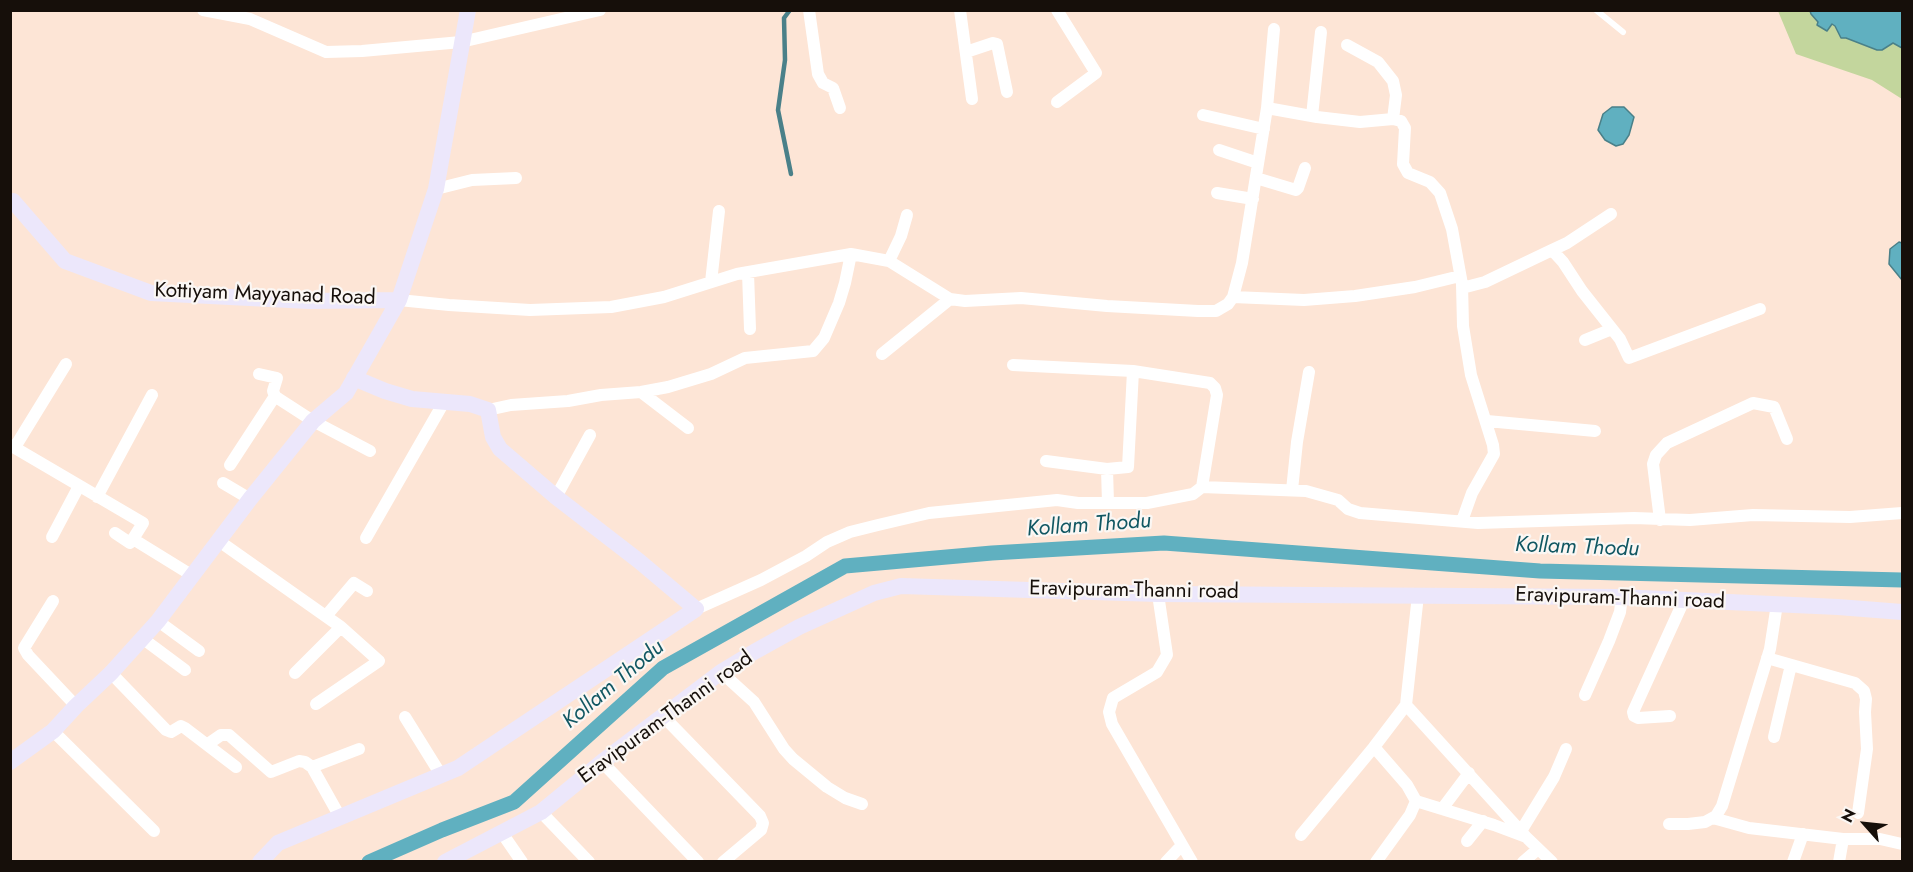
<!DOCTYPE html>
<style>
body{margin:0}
#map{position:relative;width:1913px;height:872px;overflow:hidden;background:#fde5d6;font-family:Jost,sans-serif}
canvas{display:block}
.frame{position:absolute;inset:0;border:12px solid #160f0a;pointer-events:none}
.north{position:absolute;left:1835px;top:794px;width:60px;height:60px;-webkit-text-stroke:4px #fbf7f4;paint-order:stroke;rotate:297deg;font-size:16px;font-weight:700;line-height:24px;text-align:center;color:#160f0a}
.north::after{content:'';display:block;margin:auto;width:21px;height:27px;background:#160f0a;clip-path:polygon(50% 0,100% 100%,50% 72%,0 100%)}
</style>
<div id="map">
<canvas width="1913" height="872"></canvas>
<div class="frame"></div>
<div class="north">N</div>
</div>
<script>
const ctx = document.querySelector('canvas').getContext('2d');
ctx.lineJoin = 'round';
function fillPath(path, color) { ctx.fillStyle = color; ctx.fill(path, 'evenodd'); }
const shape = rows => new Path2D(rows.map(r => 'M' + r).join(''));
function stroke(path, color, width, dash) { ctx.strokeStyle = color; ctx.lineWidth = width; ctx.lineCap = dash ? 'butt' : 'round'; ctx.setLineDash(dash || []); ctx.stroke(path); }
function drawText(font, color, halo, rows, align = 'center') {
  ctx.font = font + ' Jost,sans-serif'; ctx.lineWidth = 4.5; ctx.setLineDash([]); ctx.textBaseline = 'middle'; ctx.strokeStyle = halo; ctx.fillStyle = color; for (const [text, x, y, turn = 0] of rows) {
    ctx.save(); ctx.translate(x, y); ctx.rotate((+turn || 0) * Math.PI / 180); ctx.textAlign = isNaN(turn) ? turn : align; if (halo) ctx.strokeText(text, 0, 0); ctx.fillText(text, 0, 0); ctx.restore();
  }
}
const green = shape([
 [1778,11,1902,11,1902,99,1872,80,1796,54]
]);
const water = shape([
 [1810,11,1902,11,1902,48,1893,43,1882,50,1877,50,1846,38,1841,38,1835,26,1832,24,1827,31,1817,25,1818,22,1811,14,1810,11],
 [1612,107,1624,107,1634,117,1629,135,1623,144,1616,146,1605,140,1598,130,1603,114,1612,107],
 [1899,242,1902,243,1902,280,1889,264,1890,249,1899,242]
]);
const stream = shape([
 [790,10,784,18,785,60,778,110,791,174]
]);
const canal = shape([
 [369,862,442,830,514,802,663,668,845,566,992,553,1164,543,1540,571,1902,580]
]);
const lane = shape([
 [1596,10,1623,32]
]);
const street = shape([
 [203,10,250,19,326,52,362,51,461,42,600,10],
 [809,10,818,74,823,83,833,88,840,108],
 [960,10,972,99],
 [1347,45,1378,62,1393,81,1396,95,1393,119],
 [966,52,993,43,997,44,1007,92],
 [1057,102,1096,73,1057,10],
 [1267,108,1274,29],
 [1203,115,1264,129],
 [1312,116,1321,32],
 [1219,150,1258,163],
 [1256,178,1296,190,1298,188,1305,168],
 [436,189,472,180,516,178],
 [1217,193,1253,199],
 [1552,250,1567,243,1611,214],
 [889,261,950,299],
 [748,273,750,329],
 [711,282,719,211],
 [1462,288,1485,282,1552,250,1563,262,1582,291,1620,339,1629,358,1760,309],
 [1233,297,1304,300,1355,296,1415,287,1460,276],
 [399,300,449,305,530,310,611,307,664,297,737,274,851,254,889,261,901,236,907,215],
 [1585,340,1612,329],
 [882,354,950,299,965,301,1021,298,1107,306,1198,311,1216,311,1228,304,1233,297,1242,263,1267,108,1317,117,1360,122,1393,119,1401,121,1405,128,1403,164,1408,173,1430,182,1440,193,1452,229,1462,284,1463,326,1471,375,1493,445,1494,454,1472,493,1462,521],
 [1013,365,1133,371,1210,383,1215,388,1217,395,1202,487],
 [259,374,277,378,273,391,275,396,279,399,313,421,370,451],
 [641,392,688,428],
 [488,410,511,405,568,401,601,395,641,392,668,387,711,374,745,358,813,351,824,338,839,303,845,283,851,254],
 [1487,421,1595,431],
 [10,445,143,523,133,539,193,576],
 [15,447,66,364],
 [1046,461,1107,469,1128,467,1133,371],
 [230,465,275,396],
 [1107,469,1108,503],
 [223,483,250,499],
 [1292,490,1297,442,1309,372],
 [97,497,152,395],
 [556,497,590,435],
 [1660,520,1653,464,1656,455,1667,443,1753,403,1774,407,1787,439],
 [115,533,130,543,133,539],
 [52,537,79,486],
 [366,538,444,402],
 [219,541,341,627,295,673],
 [1158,594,1167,655,1157,672,1113,698,1109,712,1112,724,1192,862],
 [53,601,24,648,28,655,76,706],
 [696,609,761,580,806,556,827,542,850,532,878,525,929,513,1057,500,1078,503,1147,503,1193,494,1202,487,1306,491,1338,500,1348,509,1360,513,1478,523,1634,518,1690,520,1753,515,1850,517,1902,513],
 [326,616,354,583,367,591],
 [158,621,199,651],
 [142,638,185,670],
 [1767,658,1855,683,1864,691,1866,699,1865,712,1867,749,1858,813],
 [721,672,754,702,784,749,793,759,827,787,845,798,862,804],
 [111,673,166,730,171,732,181,726,185,728,236,767],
 [1585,695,1609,641,1620,612,1621,604,1619,597],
 [316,704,379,661,341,627],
 [1406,705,1526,837],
 [663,716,760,816,763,823,761,830,723,862],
 [1670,716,1638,718,1634,716,1633,712,1684,600],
 [405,717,441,775],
 [53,731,154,831],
 [1774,737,1791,665],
 [208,744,221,735,229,735,271,772,299,761,305,762,312,767,340,817],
 [602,762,698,862],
 [312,767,359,749],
 [1416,801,1494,825,1526,837,1552,862],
 [1442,809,1469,773],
 [541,812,589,862],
 [1713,818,1749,828,1843,839,1880,839,1902,844],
 [1669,824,1688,824,1705,822,1716,816,1722,806,1770,649,1777,604],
 [1521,831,1554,777,1566,749],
 [502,833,522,862],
 [1301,835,1374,747],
 [1467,841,1483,821],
 [1166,862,1182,845],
 [1376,862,1410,815,1416,801,1407,785,1374,747,1406,705,1418,595],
 [1523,862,1538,849],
 [1793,862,1803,834],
 [1839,862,1843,839]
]);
const secondary = shape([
 [10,204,13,201,65,261,151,293,309,301,399,300,436,189,468,10],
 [10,762,53,731,76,706,111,673,158,621,250,499,313,421,346,393,399,300],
 [260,862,278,843,458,768,696,609,639,561,556,497,500,449,493,437,488,410,470,404,412,399,385,391,354,378],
 [445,862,541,812,602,762,663,716,721,672,754,652,799,627,874,593,901,586,1158,594,1619,597,1838,607,1902,612]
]);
const streetNames = [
 ["Kottiyam Mayyanad Road",265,295,2],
 ["Eravipuram-Thanni road",1134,591,1],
 ["Eravipuram-Thanni road",1620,599,2],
 ["Eravipuram-Thanni road",666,718,-36]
];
const waterNames = [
 ["Kollam Thodu",1089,526,-4],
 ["Kollam Thodu",1577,548,2],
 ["Kollam Thodu",614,685,-40]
];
fillPath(green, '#c3d69d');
fillPath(water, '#60b0c0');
stroke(water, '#4a8089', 1.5);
stroke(stream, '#4a8089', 4.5);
stroke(canal, '#60b0c0', 15);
stroke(lane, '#fff', 6);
stroke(street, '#fff', 12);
stroke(secondary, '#ece7fb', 16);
drawText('21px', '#160f0a', '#fbf7f4', streetNames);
drawText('italic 22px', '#115762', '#fbf7f4', waterNames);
</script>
